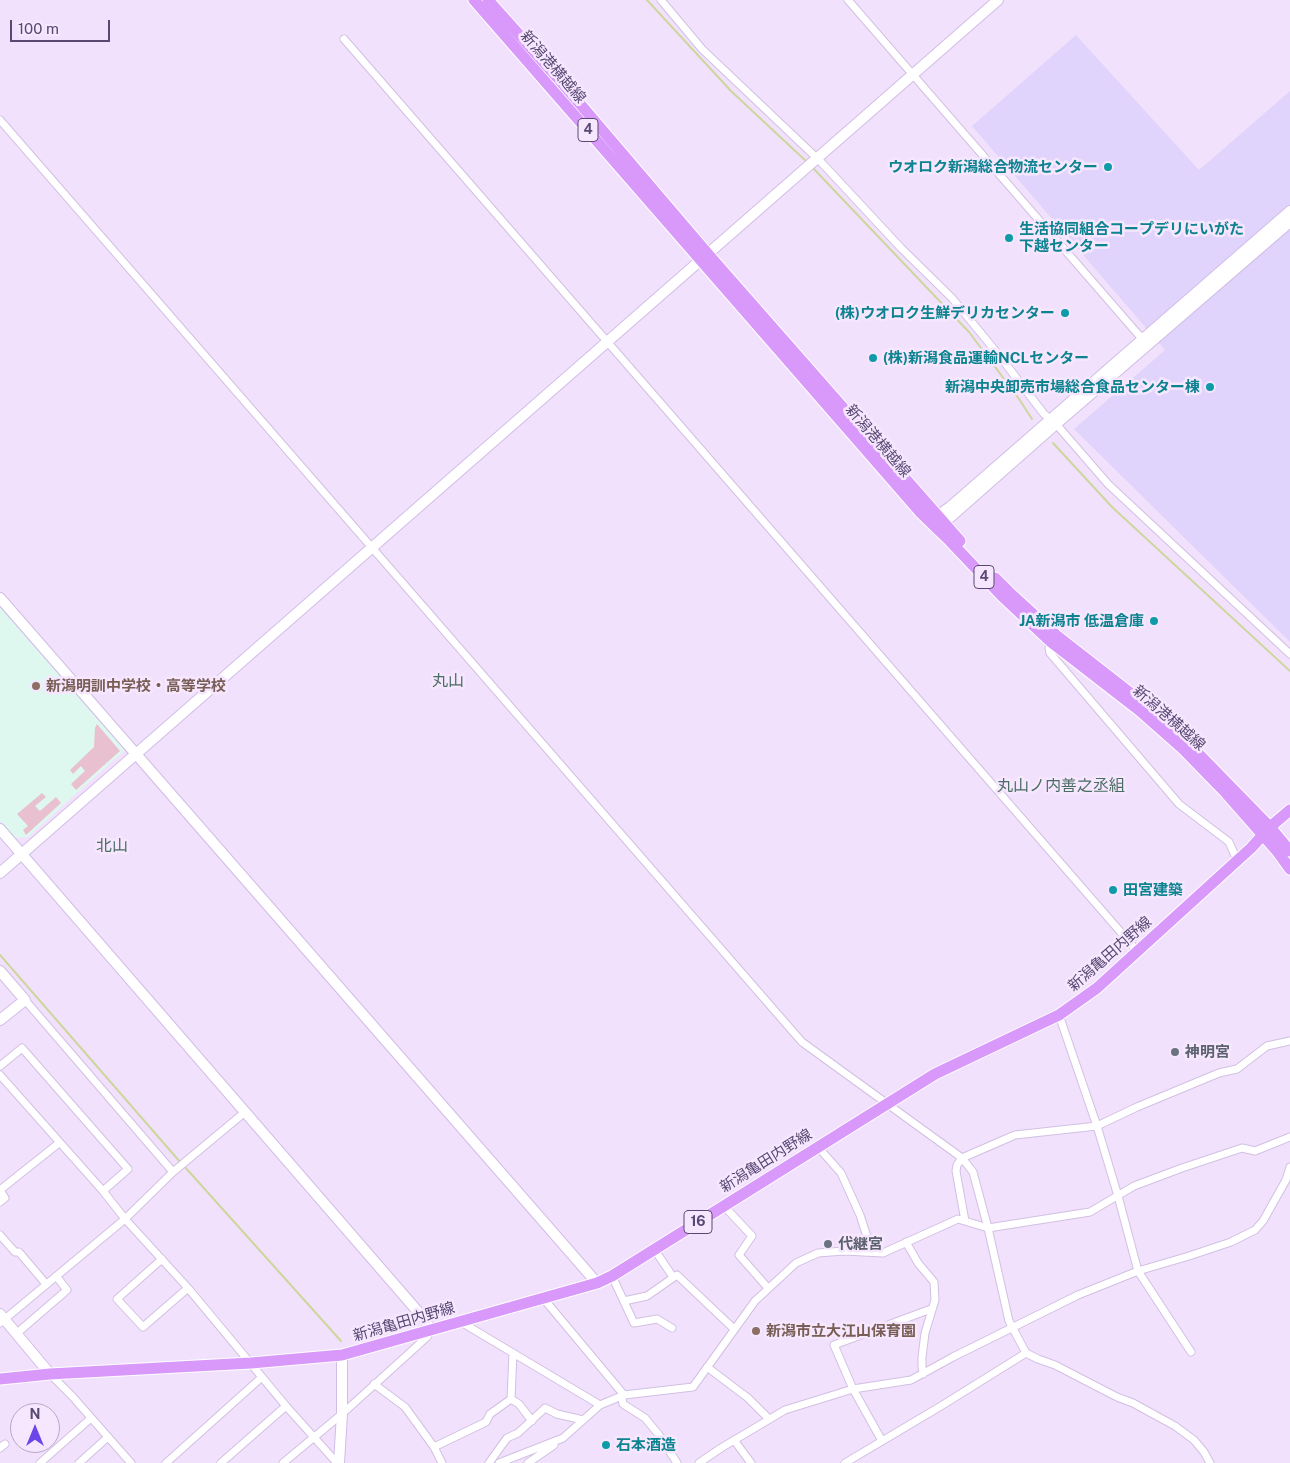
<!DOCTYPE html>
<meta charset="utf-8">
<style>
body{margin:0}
#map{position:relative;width:1290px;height:1463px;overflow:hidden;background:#f2e1fc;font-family:"Public Sans",sans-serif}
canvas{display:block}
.north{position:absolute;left:10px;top:1403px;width:50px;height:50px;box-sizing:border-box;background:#f6e7ff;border:1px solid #b7a7c7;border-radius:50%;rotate:0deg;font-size:14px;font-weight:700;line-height:20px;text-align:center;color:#584872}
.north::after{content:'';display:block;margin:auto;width:18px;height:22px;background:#6c46e6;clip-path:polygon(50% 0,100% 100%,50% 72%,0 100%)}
.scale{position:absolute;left:10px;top:20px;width:100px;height:22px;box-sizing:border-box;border:2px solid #584872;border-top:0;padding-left:6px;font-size:15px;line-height:18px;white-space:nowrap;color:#584872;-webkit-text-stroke:4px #f6e7ff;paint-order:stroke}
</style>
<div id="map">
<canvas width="1290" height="1463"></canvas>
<div class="north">N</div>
<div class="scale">100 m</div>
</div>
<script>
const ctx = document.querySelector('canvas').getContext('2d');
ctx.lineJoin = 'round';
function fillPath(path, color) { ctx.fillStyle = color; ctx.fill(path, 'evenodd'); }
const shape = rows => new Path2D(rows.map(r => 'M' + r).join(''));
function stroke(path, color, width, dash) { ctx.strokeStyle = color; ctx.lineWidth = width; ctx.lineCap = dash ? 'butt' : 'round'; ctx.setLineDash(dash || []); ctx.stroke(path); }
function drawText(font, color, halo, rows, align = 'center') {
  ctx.font = font + ' "Public Sans","Noto Sans JP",sans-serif'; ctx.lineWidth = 5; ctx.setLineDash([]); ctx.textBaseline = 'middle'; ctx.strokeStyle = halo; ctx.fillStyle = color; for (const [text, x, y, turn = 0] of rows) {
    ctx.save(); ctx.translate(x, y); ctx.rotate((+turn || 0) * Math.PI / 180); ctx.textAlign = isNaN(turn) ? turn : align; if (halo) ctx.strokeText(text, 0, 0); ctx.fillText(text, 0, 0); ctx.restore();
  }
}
const commercial = shape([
 [1076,35,1199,170,1290,91,1290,642,1074,429,1165,350,972,126]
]);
const education = shape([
 [0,605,127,748,28,837,14,838,0,821]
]);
const green = shape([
 [97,724,120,751,76,790,71,784,85,771,81,766,73,774,70,770,94,747,95,728],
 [42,793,46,797,35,806,40,811,56,797,61,803,26,835,23,830,28,826,17,814]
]);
const stream = shape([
 [647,0,731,91,807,162],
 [812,167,969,332,1019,399,1032,419],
 [1053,443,1112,507,1290,671],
 [0,955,181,1163],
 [184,1166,341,1341]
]);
const street = shape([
 [661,0,702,49,821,162,901,248,952,298,998,354,1044,414,1056,424,1108,484,1290,654],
 [848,0,1137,333,1143,339],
 [344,39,1138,952],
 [0,120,795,1034,802,1042,824,1058,962,1158,973,1172,988,1228,1009,1321,1026,1353,1038,1359,1055,1365,1117,1397,1133,1403,1175,1426,1194,1440,1204,1452,1210,1463],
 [1051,642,1049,648,1050,653,1179,804,1229,842,1237,860],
 [25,1000,173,1172],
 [1059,1015,1097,1126,1118,1196,1138,1271,1191,1352],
 [0,1066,22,1048,128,1169,103,1191],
 [0,1075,103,1191,125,1219,188,1288,286,1406,337,1463],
 [818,1147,841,1173,860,1215,872,1252],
 [0,1202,5,1198,0,1190,59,1143],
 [724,1206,752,1236,739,1255,768,1288],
 [965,1221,956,1171,957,1165,962,1158,1015,1135,1097,1126,1137,1107,1219,1073,1237,1069,1267,1046,1290,1041],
 [0,1235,15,1252,19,1252,46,1284],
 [906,1242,918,1263,934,1282,935,1300,925,1333,922,1357,922,1367,923,1374],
 [654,1249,673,1277],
 [162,1259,117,1299,143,1327,188,1288],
 [612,1276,634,1323,657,1319,672,1328],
 [543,1298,624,1395,622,1399,623,1404,645,1418,659,1435,677,1463],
 [624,1301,647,1296,677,1275,734,1329],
 [461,1322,600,1405],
 [0,1323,125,1219,173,1172,245,1112],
 [16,1334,67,1290,56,1276],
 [707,1367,748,1398,769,1419],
 [50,1374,72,1396,131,1463],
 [374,1384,405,1407,434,1447,442,1463],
 [511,1399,513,1353],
 [734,1440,751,1463],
 [882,1441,853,1389,834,1345,931,1309],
 [434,1447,486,1422,490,1414,511,1399,519,1404,532,1421],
 [0,1448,5,1444],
 [40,1463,91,1418],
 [79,1463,108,1437],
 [166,1463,262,1377],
 [221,1463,286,1406],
 [283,1463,342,1414,427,1337,430,1330],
 [489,1463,507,1438,518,1433,545,1408,557,1414,583,1420],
 [499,1463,563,1438,600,1405,624,1395,693,1387,755,1301,796,1263,818,1253,844,1251,883,1253,958,1219,988,1228,1090,1212,1134,1186,1182,1168,1242,1148,1255,1151,1290,1137],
 [528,1463,554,1445],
 [699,1463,721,1448,785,1410,853,1389,911,1380,953,1357,1078,1295,1138,1271,1189,1256,1231,1242,1255,1230,1263,1221,1286,1180,1290,1167],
 [845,1463,941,1406,1026,1353]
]);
const secondary = shape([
 [933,519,950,507,1290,211],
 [938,528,1056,424,1290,222],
 [0,598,597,1283],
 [0,829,426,1321,430,1330],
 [0,873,998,0],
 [0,971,25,1000,0,1020],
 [0,1314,50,1374],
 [339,1463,342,1414,342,1355]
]);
const primary = shape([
 [474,0,920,512,948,539,1002,596,1051,642,1140,711,1183,749,1226,793,1277,851,1290,869],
 [488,0,557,77,708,254,960,541],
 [995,578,1009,592,1056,635,1147,706,1190,745,1270,827,1290,851],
 [0,1379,50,1374,251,1363,342,1355,597,1283,612,1276,935,1074,1059,1015,1097,988,1251,848,1270,827,1290,810]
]);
const markers = [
 [1108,167,5,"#0f9aa8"],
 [1009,238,5,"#0f9aa8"],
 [1065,313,5,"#0f9aa8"],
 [873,358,5,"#0f9aa8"],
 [1210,387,5,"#0f9aa8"],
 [1154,621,5,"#0f9aa8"],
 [36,686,5,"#8d6e63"],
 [1113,890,5,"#0f9aa8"],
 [1175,1052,5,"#6b7280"],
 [828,1244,5,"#6b7280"],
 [756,1331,5,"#8d6e63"],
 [606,1445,5,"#0f9aa8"]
];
const shields = [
 [588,130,20],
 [984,577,20],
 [698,1222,28]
];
const shieldNames = [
 ["4",588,130],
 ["4",984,577],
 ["16",698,1222]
];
const streetNames = [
 ["新潟港横越線",553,67,49],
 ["新潟港横越線",878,441,49],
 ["新潟港横越線",1169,718,41],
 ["新潟亀田内野線",1110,954,-41],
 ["新潟亀田内野線",766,1161,-32],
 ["新潟亀田内野線",404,1322,-16]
];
const cultureNames = [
 ["ウオロク新潟総合物流センター",1098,167],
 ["生活協同組合コープデリにいがた",1019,229,"left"],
 ["下越センター",1019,246,"left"],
 ["(株)ウオロク生鮮デリカセンター",1055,313],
 ["(株)新潟食品運輸NCLセンター",883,358,"left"],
 ["新潟中央卸売市場総合食品センター棟",1200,387],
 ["JA新潟市 低温倉庫",1144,621],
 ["田宮建築",1123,890,"left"],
 ["石本酒造",616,1445,"left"]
];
const educationNames = [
 ["新潟明訓中学校・高等学校",46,686],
 ["新潟市立大江山保育園",766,1331]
];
const worshipNames = [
 ["神明宮",1185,1052],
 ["代継宮",838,1244]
];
const neighbourhoodNames = [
 ["丸山",448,681],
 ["丸山ノ内善之丞組",1061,786],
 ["北山",112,846]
];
fillPath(commercial, '#e1d4fc');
fillPath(education, '#def8ef');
fillPath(green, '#e9c0d0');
stroke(stream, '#cdd69c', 2);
stroke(street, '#d1c0e2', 9);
stroke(secondary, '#d1bde7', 12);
stroke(primary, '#fff', 13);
stroke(street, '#fff', 7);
stroke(secondary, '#fff', 10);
stroke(primary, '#d899fb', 11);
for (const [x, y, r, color] of markers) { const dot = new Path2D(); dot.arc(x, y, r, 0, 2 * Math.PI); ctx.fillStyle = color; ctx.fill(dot); stroke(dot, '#f6e7ff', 2); }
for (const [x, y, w] of shields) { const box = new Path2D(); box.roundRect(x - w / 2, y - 11.5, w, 23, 4); ctx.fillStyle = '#f6e7ff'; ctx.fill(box); stroke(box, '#584872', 1); }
drawText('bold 14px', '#584872', null, shieldNames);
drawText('15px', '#584872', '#f6e7ff', streetNames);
drawText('bold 15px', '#0d838f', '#f6e7ff', cultureNames, 'right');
drawText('bold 15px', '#785e54', '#f6e7ff', educationNames, 'left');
drawText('bold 15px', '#5b616d', '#f6e7ff', worshipNames, 'left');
drawText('16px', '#4b6e63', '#f6e7ff', neighbourhoodNames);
</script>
